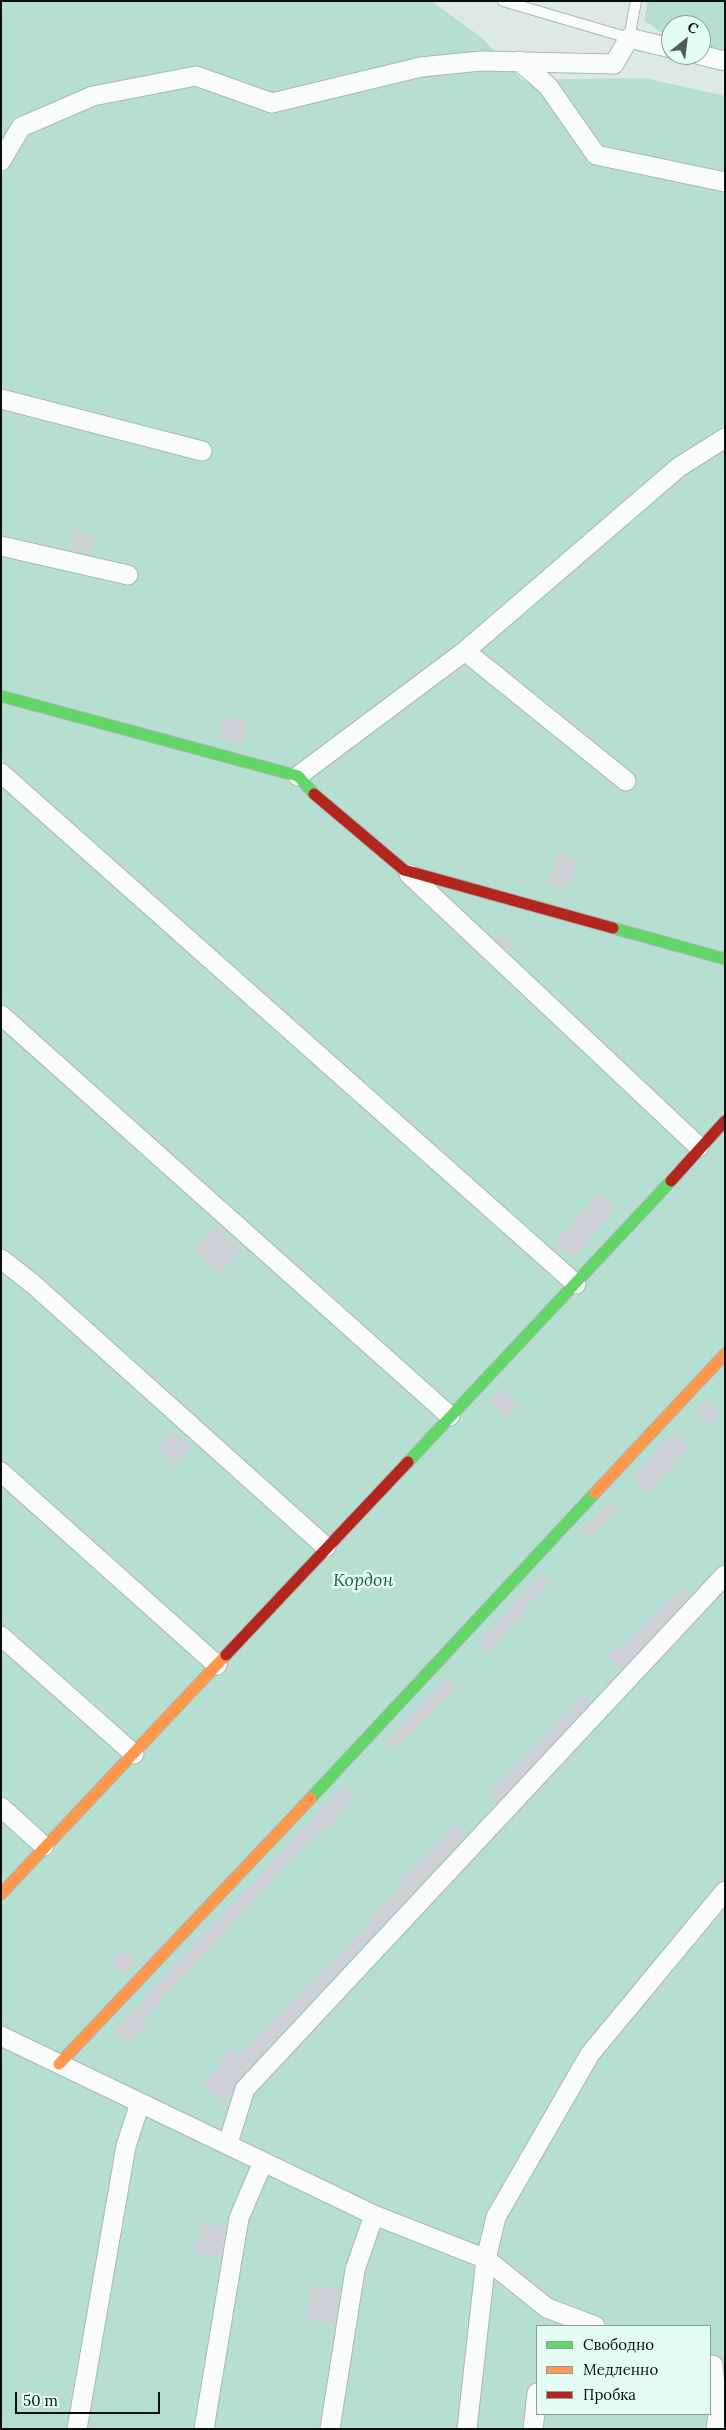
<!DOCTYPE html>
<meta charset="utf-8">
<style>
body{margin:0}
#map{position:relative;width:726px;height:2430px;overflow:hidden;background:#dce9e5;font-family:Lora,serif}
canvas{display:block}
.frame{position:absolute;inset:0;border:2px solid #070f0c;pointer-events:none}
.legend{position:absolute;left:536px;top:2325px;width:175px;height:90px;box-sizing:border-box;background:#e4fdf4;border:1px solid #8c9e97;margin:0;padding:6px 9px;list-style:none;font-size:15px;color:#070f0c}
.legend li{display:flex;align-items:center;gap:10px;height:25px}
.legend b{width:25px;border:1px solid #8c9e97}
.north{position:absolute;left:661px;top:15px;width:50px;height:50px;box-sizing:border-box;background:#e4fdf4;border:1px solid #8c9e97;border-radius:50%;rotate:29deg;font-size:14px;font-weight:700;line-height:20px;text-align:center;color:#070f0c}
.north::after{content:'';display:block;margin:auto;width:18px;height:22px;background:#525b58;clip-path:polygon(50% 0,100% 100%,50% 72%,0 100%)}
.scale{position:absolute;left:15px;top:2392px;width:145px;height:22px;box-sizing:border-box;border:2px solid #070f0c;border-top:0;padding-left:6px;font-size:15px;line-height:18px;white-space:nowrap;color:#070f0c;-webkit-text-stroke:4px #e4fdf4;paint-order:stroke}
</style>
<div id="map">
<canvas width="726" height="2430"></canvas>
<div class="frame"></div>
<ul class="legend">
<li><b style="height:6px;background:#63d668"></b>Свободно</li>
<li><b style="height:6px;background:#ff974d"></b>Медленно</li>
<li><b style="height:6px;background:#b3261e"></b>Пробка</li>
</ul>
<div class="north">С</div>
<div class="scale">50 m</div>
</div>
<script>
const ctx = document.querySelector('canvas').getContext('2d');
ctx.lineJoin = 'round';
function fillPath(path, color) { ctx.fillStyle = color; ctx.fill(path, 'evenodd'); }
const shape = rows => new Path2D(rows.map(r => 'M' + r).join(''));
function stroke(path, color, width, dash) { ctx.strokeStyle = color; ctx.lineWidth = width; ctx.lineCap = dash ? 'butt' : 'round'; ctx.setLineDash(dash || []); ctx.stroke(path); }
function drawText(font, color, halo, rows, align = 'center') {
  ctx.font = font + ' Lora,serif'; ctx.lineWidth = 5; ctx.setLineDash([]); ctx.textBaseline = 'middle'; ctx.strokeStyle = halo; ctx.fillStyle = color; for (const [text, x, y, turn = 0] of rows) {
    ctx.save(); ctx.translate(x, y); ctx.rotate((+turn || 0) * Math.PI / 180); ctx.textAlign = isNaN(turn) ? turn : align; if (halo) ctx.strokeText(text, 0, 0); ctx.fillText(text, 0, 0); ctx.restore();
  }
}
const green = shape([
 [1,1,431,1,481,37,522,80,645,78,725,96,725,2429,1,2429],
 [537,2326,710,2326,710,2414,537,2414],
 [647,1,725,1,725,50,710,52,701,51,701,25,671,25,671,39,645,21]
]);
const building = shape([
 [73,530,94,535,90,555,68,550],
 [222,716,248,722,242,745,217,738],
 [559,851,578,859,567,889,547,882],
 [500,933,514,947,509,952,494,939],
 [599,1192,617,1207,573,1258,555,1243],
 [215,1226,242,1249,220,1274,193,1251],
 [502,1388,519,1406,506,1418,489,1401],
 [705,1399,720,1414,709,1425,694,1410],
 [172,1430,192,1448,176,1465,157,1448],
 [674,1432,690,1447,648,1494,631,1478],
 [609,1501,618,1510,590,1538,582,1530],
 [541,1574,550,1581,524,1608,527,1610,489,1653,477,1643],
 [683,1586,692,1594,621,1670,607,1657,617,1647,620,1649],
 [446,1677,457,1688,397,1748,388,1739],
 [584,1694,592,1701,498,1802,488,1792],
 [343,1786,355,1798,336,1816,338,1819,328,1829,325,1826,260,1892,142,2022,146,2026,129,2044,114,2030],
 [455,1825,466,1835,237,2081,231,2096,223,2104,203,2084,221,2065,219,2063,232,2050,238,2055,339,1955,375,1918,372,1915,400,1886,398,1884],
 [124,1949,137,1961,124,1974,111,1962],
 [202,2222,226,2227,221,2259,195,2252],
 [312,2285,340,2291,335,2324,306,2319]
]);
const lane = shape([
 [503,1,629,38,636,1]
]);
const street = shape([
 [700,55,725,61],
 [519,61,548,86,596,155,725,182],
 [1,161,21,127,93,96,196,76,272,103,421,67,481,61,614,64,629,38,671,48],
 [1,399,202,451],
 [1,546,128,575],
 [465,651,626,781],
 [1,773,576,1284],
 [298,776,465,651,679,467,725,438],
 [409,874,699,1147],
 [1,1015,450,1416],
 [1,1259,33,1284,326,1547],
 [1,1472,217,1665],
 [1,1636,134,1754],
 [1,1807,44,1846],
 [1,2036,374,2215,486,2259,547,2308,595,2326],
 [228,2143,245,2089,725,1575],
 [713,2365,718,2415,716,2429],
 [77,2429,126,2146,140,2103],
 [204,2429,239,2218,263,2162],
 [330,2429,355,2270,374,2215],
 [467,2429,486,2259,496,2217,590,2054,725,1891],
 [533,2429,537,2393]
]);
const fast = shape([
 [1,696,298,776,314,794],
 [613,928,725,959],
 [408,1462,671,1181],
 [311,1798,595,1493]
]);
const slow = shape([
 [595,1493,725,1354],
 [1,1894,226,1655],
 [59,2064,311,1798]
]);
const jam = shape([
 [314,794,404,870,613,928],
 [671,1181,725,1121],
 [226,1655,408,1462]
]);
const parkNames = [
 ["Кордон",363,1581]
];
fillPath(green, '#b6dfd2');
fillPath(building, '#cdd1d4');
stroke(lane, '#acb7b4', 12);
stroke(street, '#acb7b4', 21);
stroke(fast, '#acb7b4', 13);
stroke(slow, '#acb7b4', 13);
stroke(jam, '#acb7b4', 13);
stroke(lane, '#fafcfb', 10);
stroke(street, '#fafcfb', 19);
stroke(fast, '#63d668', 11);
stroke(slow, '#ff974d', 11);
stroke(jam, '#b3261e', 11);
drawText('italic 18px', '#235c4d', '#e4fdf4', parkNames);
</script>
